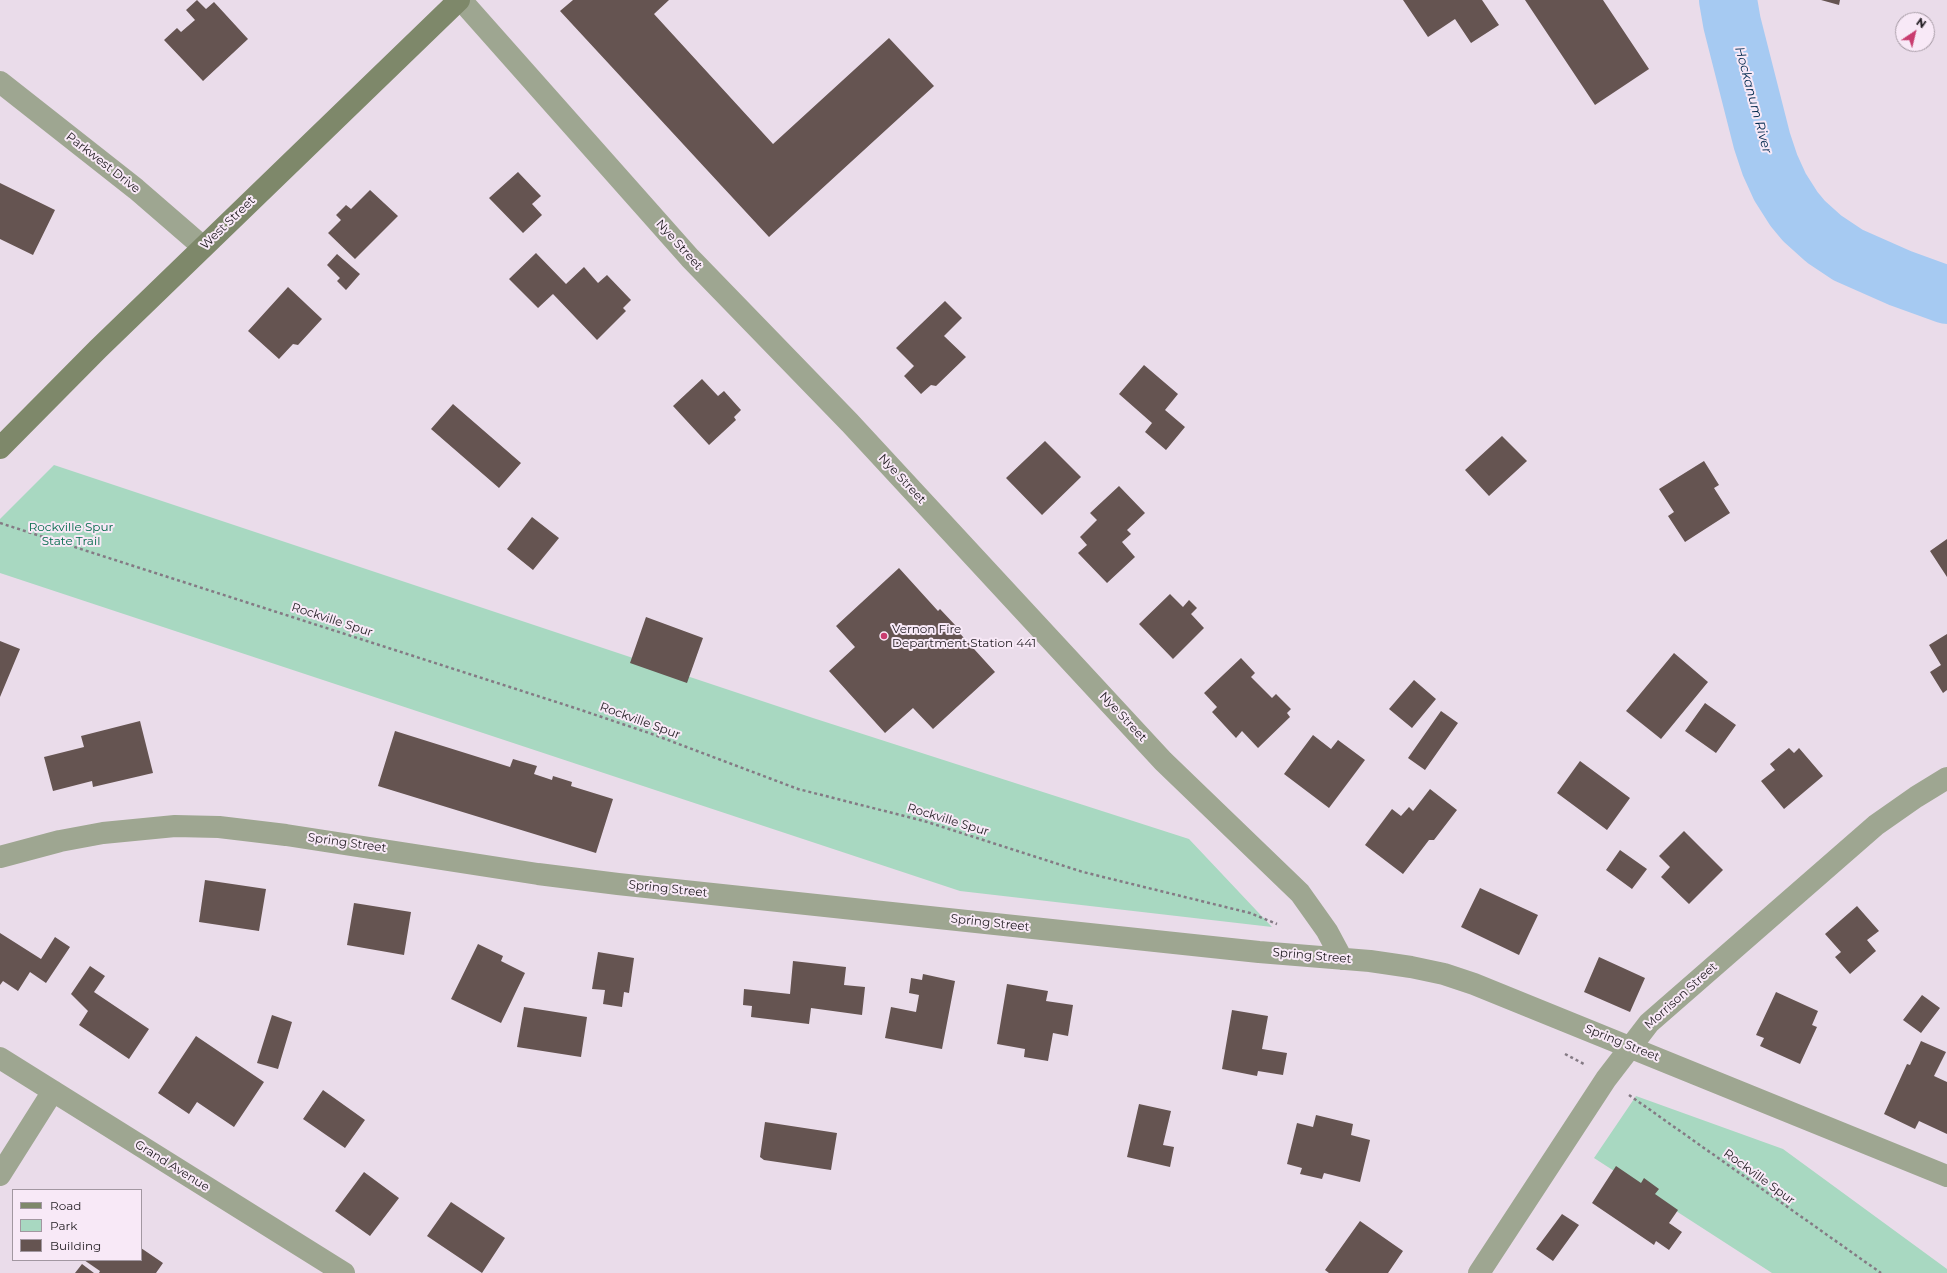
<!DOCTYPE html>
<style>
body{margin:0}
#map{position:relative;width:1947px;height:1273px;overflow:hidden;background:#eadcea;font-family:Montserrat,sans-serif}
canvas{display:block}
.legend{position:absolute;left:12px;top:1189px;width:130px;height:72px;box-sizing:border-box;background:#f8e9f7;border:1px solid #a297a1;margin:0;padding:5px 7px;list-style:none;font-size:12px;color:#201b20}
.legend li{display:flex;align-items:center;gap:8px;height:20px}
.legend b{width:20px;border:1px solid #a297a1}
.north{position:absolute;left:1895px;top:12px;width:40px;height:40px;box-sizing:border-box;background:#f8e9f7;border:1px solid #a297a1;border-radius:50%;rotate:35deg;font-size:11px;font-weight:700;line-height:16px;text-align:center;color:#201b20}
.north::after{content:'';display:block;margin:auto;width:14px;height:18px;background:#c93c6f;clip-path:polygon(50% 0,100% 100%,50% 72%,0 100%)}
</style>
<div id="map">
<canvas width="1947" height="1273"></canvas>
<ul class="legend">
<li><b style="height:5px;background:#7e886a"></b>Road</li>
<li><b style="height:11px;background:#a8d8c1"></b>Park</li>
<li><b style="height:11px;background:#655451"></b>Building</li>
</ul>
<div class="north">N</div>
</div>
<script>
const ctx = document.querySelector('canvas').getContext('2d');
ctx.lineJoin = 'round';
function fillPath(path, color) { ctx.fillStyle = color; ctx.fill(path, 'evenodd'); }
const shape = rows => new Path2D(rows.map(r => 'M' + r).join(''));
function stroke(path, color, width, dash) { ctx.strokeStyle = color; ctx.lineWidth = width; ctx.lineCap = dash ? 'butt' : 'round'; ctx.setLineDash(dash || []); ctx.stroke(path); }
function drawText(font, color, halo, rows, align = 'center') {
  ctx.font = font + ' Montserrat,sans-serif'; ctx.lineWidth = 4; ctx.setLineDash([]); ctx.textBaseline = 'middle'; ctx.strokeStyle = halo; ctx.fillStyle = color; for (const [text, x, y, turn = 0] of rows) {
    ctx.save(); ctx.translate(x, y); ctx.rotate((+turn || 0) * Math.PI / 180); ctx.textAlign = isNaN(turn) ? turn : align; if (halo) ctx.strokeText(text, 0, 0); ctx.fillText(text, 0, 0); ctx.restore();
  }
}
const green = shape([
 [54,465,813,718,1189,839,1272,927,960,891,0,573,0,519],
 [1636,1096,1783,1149,1947,1269,1947,1273,1772,1273,1594,1158]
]);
const river = shape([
 [1728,0,1732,23,1762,141,1770,165,1780,187,1794,209,1804,221,1824,239,1848,255,1900,278,1947,295]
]);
const building = shape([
 [197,0,206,9,214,2,248,39,203,81,164,40,177,28,181,32,195,20,186,10],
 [573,0,669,0,654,14,773,144,889,38,934,86,769,237,560,11],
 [1403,0,1482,0,1499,25,1471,43,1455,19,1428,37],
 [1525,0,1603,0,1649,69,1595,105],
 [1821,0,1840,0,1839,5],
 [518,172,541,196,532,204,542,215,523,233,489,198],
 [0,183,55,210,33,255,0,239],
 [370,190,398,216,355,259,328,233,341,220,336,215,346,205,351,209],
 [536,253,566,284,584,267,598,283,607,275,631,300,623,308,626,311,597,340,553,294,538,308,509,279],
 [337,254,360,274,346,290,337,281,340,278,327,265],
 [288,287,322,319,298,345,293,344,279,359,248,331],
 [945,301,962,318,944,336,966,357,936,386,931,385,921,394,904,376,914,366,896,348],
 [1144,365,1178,394,1165,410,1185,427,1166,450,1145,432,1152,423,1119,394],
 [702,379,718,396,724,391,741,410,734,417,736,420,709,445,673,406],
 [453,404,521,463,499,488,431,429],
 [1502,436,1527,461,1489,496,1465,470],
 [1045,441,1081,477,1042,515,1006,478],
 [1704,461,1719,485,1714,488,1730,513,1685,542,1668,516,1674,512,1659,489],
 [1119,486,1145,513,1127,530,1131,534,1122,542,1135,557,1107,583,1078,553,1087,545,1080,537,1097,520,1090,513],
 [532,517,559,538,533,570,507,549],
 [1947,539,1947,577,1930,551],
 [899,568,938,611,940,609,956,626,954,627,995,672,933,729,913,708,885,733,829,671,855,647,836,626],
 [1170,594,1183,607,1189,600,1197,608,1191,614,1204,628,1173,659,1139,624],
 [646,617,703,638,687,683,630,663],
 [1947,634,1947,690,1943,693,1930,672,1941,665,1929,645],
 [0,641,20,649,0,697],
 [1674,653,1708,682,1661,739,1626,711],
 [1241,658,1255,673,1251,677,1272,698,1276,694,1291,709,1287,713,1290,717,1258,748,1242,731,1236,738,1212,712,1217,707,1204,693],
 [1414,680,1436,699,1412,728,1389,709],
 [1705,703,1736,725,1716,753,1685,731],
 [1441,711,1458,723,1425,770,1408,758],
 [140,721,153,773,93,787,92,781,53,791,44,757,84,747,81,736],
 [395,731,510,767,513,759,537,766,534,774,552,780,553,776,572,782,571,786,613,799,596,853,378,786],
 [1313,735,1331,749,1338,740,1365,760,1329,808,1284,774],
 [1789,748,1794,753,1799,748,1823,776,1784,809,1761,781,1775,770,1770,764],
 [1580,761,1630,798,1607,830,1557,793],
 [1430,789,1457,810,1434,840,1429,840,1403,874,1365,845,1392,809,1401,816,1409,807,1413,811],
 [1684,831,1723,870,1689,904,1661,877,1670,867,1659,856],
 [1620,850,1647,869,1632,889,1606,870],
 [205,880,266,889,259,931,199,922],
 [1480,888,1538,915,1519,955,1461,927],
 [354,903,411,912,404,955,347,945],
 [1857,906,1879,931,1867,940,1876,951,1850,974,1835,957,1841,952,1825,934],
 [0,933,41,959,55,937,70,947,46,983,30,972,18,991,3,981,0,985],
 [478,944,503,956,501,961,525,973,501,1023,451,999],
 [598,952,634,958,629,993,624,992,622,1007,603,1004,605,990,592,989],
 [1599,957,1645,978,1630,1012,1584,992],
 [793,961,846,967,844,985,865,987,862,1015,811,1008,809,1024,751,1017,752,1006,743,1005,744,989,790,994],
 [90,966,105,976,94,992,149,1029,129,1059,79,1025,88,1011,71,994],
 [923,974,955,981,942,1049,885,1038,891,1007,916,1012,919,995,909,993,911,978,922,980],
 [1007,984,1048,991,1046,1001,1073,1005,1068,1036,1053,1033,1048,1061,1024,1057,1025,1049,997,1044],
 [1776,992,1818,1011,1812,1025,1817,1027,1800,1064,1760,1046,1764,1038,1756,1035],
 [1922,995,1940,1008,1921,1033,1903,1020],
 [524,1007,587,1017,581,1057,517,1047],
 [1232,1010,1268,1016,1262,1049,1287,1053,1283,1075,1258,1071,1257,1076,1222,1069],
 [272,1015,292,1022,278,1069,257,1063],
 [196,1036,264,1082,234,1127,197,1102,189,1114,158,1093],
 [1921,1041,1946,1052,1934,1076,1947,1082,1947,1134,1919,1121,1915,1129,1884,1114,1907,1064,1910,1065],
 [323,1090,365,1120,345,1148,303,1119],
 [1139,1104,1171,1111,1163,1145,1174,1147,1170,1167,1127,1157],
 [1316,1115,1353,1124,1351,1135,1370,1140,1360,1182,1324,1173,1322,1179,1300,1174,1302,1168,1287,1164,1297,1123,1313,1127],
 [765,1122,837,1133,831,1170,764,1160,760,1157],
 [1616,1166,1641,1183,1644,1178,1659,1189,1655,1194,1678,1210,1669,1223,1682,1232,1669,1250,1656,1241,1654,1245,1592,1203],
 [364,1172,399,1198,370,1236,335,1211],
 [451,1202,505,1238,482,1273,427,1236],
 [1562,1214,1579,1225,1553,1261,1536,1249],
 [1360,1221,1403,1251,1388,1273,1329,1273,1325,1270],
 [141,1248,163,1263,156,1273,99,1273,100,1271,84,1260,141,1260],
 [82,1264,94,1273,75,1273]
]);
const path = shape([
 [0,523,575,708,652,734,798,789,924,821,1083,872,1250,913,1277,924],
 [1565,1054,1584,1064],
 [1629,1095,1881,1273]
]);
const street = shape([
 [461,0,690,258,850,423,1163,761,1300,893,1327,931,1342,959],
 [0,82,136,189,203,247],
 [0,857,60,841,103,833,175,826,219,827,286,835,538,874,618,884,1259,952,1370,961,1411,967,1444,974,1474,984,1947,1176],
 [0,1058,344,1273],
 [0,1175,53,1091],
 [1479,1273,1606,1079,1649,1023,1876,825,1916,797,1947,778]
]);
const secondary = shape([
 [0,448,98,349,459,0]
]);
const markers = [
 [884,636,4,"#c93c6f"]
];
const streetNames = [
 ["Parkwest Drive",103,163,38],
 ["West Street",228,223,-44],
 ["Nye Street",679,245,48],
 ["Nye Street",902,479,47],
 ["Rockville Spur",332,620,18],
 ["Nye Street",1123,717,47],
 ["Rockville Spur",640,721,20],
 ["Rockville Spur",948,820,17],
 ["Spring Street",347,843,8],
 ["Spring Street",668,889,6],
 ["Spring Street",990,923,6],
 ["Spring Street",1312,956,5],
 ["Morrison Street",1681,996,-42],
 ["Spring Street",1622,1043,22],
 ["Grand Avenue",172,1166,32],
 ["Rockville Spur",1759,1177,36]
];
const parkNames = [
 ["Rockville Spur",71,527],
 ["State Trail",71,541]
];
const poiNames = [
 ["Vernon Fire",892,629],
 ["Department Station 441",892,643]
];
const waterNames = [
 ["Hockanum River",1753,100,75]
];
fillPath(green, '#a8d8c1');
stroke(river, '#a6caf2', 58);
fillPath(building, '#655451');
stroke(path, '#847a84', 2.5, [3, 3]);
stroke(street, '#9ea691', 22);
stroke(secondary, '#7e886a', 22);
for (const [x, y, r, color] of markers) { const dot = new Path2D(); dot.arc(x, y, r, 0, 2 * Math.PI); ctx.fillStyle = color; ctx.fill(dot); stroke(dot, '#f8e9f7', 1.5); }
drawText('12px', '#201b20', '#f8e9f7', streetNames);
drawText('12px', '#006949', '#f8e9f7', parkNames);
drawText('12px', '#201b20', '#f8e9f7', poiNames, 'left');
drawText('italic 13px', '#032b4f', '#f8e9f7', waterNames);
</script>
